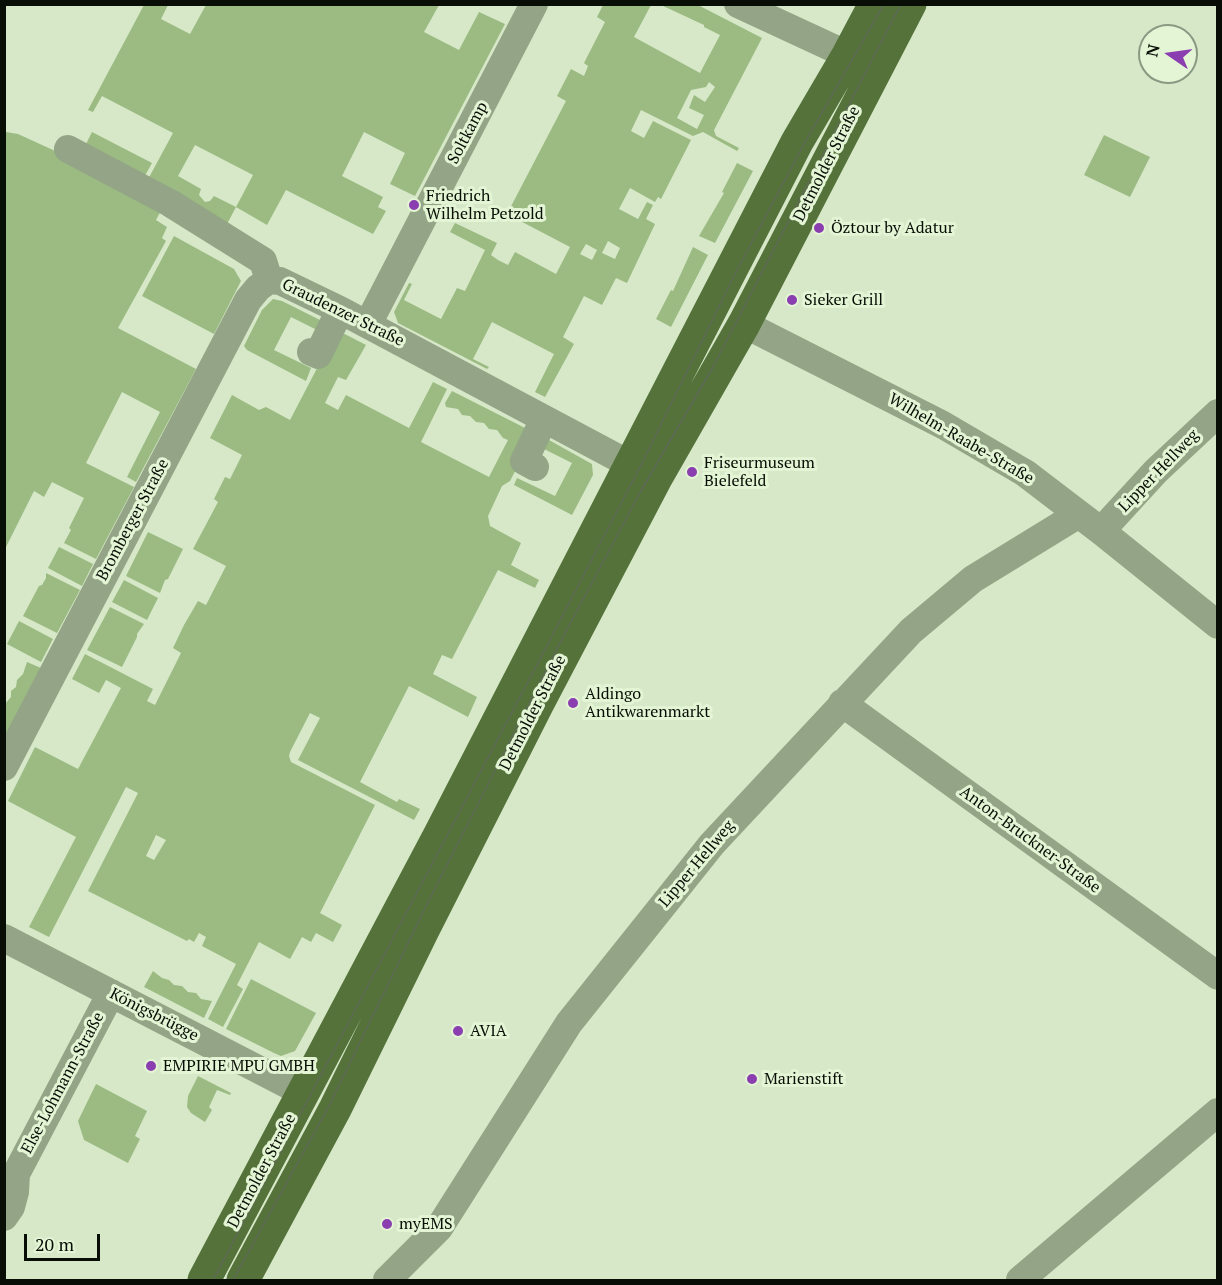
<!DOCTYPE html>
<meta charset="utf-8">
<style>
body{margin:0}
#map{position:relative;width:1222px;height:1285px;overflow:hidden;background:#d6e8c8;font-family:"PT Serif",serif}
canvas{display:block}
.frame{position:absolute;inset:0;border:6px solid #080e05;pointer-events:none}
.north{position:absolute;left:1138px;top:24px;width:60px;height:60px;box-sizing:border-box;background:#e3f5d5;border:2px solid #8b9982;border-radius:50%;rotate:283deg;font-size:16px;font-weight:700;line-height:24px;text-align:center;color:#080e05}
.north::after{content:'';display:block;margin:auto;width:21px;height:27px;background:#8a3eb0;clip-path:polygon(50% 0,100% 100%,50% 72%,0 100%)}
.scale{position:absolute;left:24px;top:1234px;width:76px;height:27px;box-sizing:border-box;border:3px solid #080e05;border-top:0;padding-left:8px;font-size:18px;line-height:21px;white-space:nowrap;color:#080e05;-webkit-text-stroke:4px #e3f5d5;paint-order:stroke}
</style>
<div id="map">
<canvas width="1222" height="1285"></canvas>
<div class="frame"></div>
<div class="north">N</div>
<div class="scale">20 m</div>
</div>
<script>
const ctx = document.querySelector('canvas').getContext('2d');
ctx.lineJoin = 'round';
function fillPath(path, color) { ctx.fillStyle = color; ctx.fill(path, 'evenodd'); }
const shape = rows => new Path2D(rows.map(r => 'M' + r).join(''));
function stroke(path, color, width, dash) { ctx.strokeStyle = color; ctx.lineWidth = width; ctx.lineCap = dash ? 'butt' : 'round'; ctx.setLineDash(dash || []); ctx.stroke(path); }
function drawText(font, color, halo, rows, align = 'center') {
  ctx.font = font + ' "PT Serif",serif'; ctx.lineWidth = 6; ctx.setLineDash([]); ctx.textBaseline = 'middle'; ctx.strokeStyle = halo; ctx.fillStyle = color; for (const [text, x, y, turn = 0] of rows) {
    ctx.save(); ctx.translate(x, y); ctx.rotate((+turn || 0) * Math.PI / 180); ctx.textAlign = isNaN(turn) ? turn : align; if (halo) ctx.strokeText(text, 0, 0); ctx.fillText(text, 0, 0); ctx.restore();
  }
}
const green = shape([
 [144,5,168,5,161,19,190,34,206,5,439,5,424,32,459,50,479,12,505,24,415,196,390,184,405,153,364,132,342,176,383,197,378,207,386,211,373,234,286,190,267,225,236,207,226,226,146,183,173,133,102,96,93,112,88,110],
 [195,145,253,175,236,207,214,196,210,201,205,202,199,195,201,189,178,176],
 [603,5,651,5,634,37,700,73,720,35,704,27,704,25,661,5,698,5,762,38,714,130,716,136,739,148,737,151,703,132,693,136,641,110,631,131,644,138,653,121,691,140,661,199,658,197,655,202,630,188,619,209,638,219,647,202,653,205,646,219,655,224,627,283,616,278,602,305,584,296,563,337,574,344,545,397,535,392,554,354,492,322,473,359,489,367,487,369,398,323,394,312,409,283,412,284,404,300,441,319,457,288,465,291,485,250,450,232,455,223,497,243,491,255,498,260,508,265,515,252,556,274,570,247,507,214,566,101,557,96,571,69,584,76,588,66,584,63,605,22,597,17],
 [709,82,715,87,705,102,694,95,689,108,704,115,697,129,677,118,691,90,706,87],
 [608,241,620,248,615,259,602,253],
 [586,244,597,250,592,260,580,254],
 [6,132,18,134,64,155,163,207,156,220,167,227,162,238,166,241,118,328,196,369,136,482,127,477,160,412,122,392,86,463,134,487,96,559,64,543,71,530,69,528,84,498,52,482,44,497,34,491,5,549],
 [92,132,152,163,142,181,83,150],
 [1104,135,1150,157,1130,197,1084,175],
 [737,163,753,171,715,243,699,236,724,193,722,192],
 [174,236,234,269,241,281,214,334,142,296],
 [693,247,708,255,671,327,656,319,671,290,673,291],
 [273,299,282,301,326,323,321,332,291,317,274,350,311,368,306,381,247,350,244,346,262,310],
 [337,330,366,345,346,380,338,377,322,409,325,403,338,410,346,395,409,428,433,382,447,389,421,442,489,477,508,440,503,438,497,430,489,429,484,423,476,422,470,416,462,415,458,409,446,407,445,403,452,391,535,433,510,481,502,486,488,516,490,526,521,543,511,565,539,580,535,588,498,570,452,659,442,655,433,674,477,697,468,717,409,686,385,733,360,782,397,802,399,799,420,809,414,820,298,760,320,718,310,713,290,752,289,756,291,762,375,805,320,913,342,925,333,942,316,933,311,942,302,937,290,959,259,942,237,985,243,989,223,1027,208,1019,236,964,202,946,206,937,199,933,194,942,189,939,187,941,88,891,138,793,126,787,49,937,29,927,76,837,8,801,35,747,78,769,121,688,106,680,99,693,72,679,85,654,153,689,147,701,155,705,181,653,173,648,184,625,198,601,206,605,226,566,193,549,218,502,214,499,225,477,230,479,242,455,210,438,232,395,259,410,266,407,290,420],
 [156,835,166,840,154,860,146,856],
 [549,440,592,464,593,475,572,515,514,485,517,478,555,496,572,463,544,449],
 [148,532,183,549,168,579,165,580,160,593,126,576],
 [59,547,93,564,82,586,48,568],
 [46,573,80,590,57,633,23,616,39,586,42,585,46,578],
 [124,580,158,598,147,620,112,602],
 [110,607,144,624,137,634,137,637,122,667,87,650],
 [19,621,53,639,41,662,7,644],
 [27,662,41,668,5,738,4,705,11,697,11,691,16,687,17,680,23,674],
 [153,971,162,978,169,980,174,985,182,986,188,992,196,993,201,999,212,1001,204,1018,144,987],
 [251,979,316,1013,295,1051,281,1056,274,1053,226,1029],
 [198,1076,231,1093,230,1095,217,1090,209,1107,212,1110,205,1122,191,1113,187,1107,188,1096],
 [96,1084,147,1111,135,1136,140,1139,128,1163,84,1140,78,1121]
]);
const minor = shape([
 [738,4,848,55],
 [68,149,170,203,263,261,269,280,280,281,340,310,631,465],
 [368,324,534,4],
 [744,324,943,425,1025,473,1101,531,1218,625],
 [311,352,318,355,340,310],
 [535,467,524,461,544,419],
 [1101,531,1156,471,1218,413],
 [842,703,1218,976],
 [4,767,248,300,258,288,269,280],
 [4,938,304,1093],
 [4,1217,11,1207,15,1192,16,1174,111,993],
 [387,1280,439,1228,569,1023,712,844,911,631,973,579,1079,514],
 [1020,1280,1218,1112]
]);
const major = shape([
 [204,1280,439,836,797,142,848,55,875,4],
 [243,1280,335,1109,423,930,538,703,656,478,744,324,910,4]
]);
const tram = shape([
 [213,1280,541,657,639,469,736,272,804,144,884,4],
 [233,1280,329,1106,427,904,564,635,642,489,713,367,901,4]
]);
const markers = [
 [414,205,6,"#8a3eb0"],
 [819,228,6,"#8a3eb0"],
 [792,300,6,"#8a3eb0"],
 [692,472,6,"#8a3eb0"],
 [573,703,6,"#8a3eb0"],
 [458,1031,6,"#8a3eb0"],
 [151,1066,6,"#8a3eb0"],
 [752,1079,6,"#8a3eb0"],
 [387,1224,6,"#8a3eb0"]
];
const streetNames = [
 ["Soltkamp",468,133,-62],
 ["Detmolder Straße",827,164,-63],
 ["Graudenzer Straße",343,313,26],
 ["Wilhelm-Raabe-Straße",961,439,30],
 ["Lipper Hellweg",1159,471,-46],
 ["Bromberger Straße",133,520,-62],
 ["Detmolder Straße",533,713,-63],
 ["Anton-Bruckner-Straße",1030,840,36],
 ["Lipper Hellweg",697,864,-50],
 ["Königsbrügge",154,1015,27],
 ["Else-Lohmann-Straße",63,1083,-62],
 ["Detmolder Straße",262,1171,-62]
];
const poiNames = [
 ["Friedrich",426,196],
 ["Wilhelm Petzold",426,214],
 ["Öztour by Adatur",831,228],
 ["Sieker Grill",804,300],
 ["Friseurmuseum",704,463],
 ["Bielefeld",704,481],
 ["Aldingo",585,694],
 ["Antikwarenmarkt",585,712],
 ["AVIA",470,1031],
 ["EMPIRIE MPU GMBH",163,1066],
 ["Marienstift",764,1079],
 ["myEMS",399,1224]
];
fillPath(green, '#9bbb82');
stroke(minor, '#93a586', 28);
stroke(major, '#547239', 33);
stroke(tram, '#5f6a57', 1.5);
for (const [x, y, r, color] of markers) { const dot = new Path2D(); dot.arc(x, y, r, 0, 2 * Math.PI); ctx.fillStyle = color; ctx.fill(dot); stroke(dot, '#e3f5d5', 2); }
drawText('16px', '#080e05', '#e3f5d5', streetNames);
drawText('16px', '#080e05', '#e3f5d5', poiNames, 'left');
</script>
